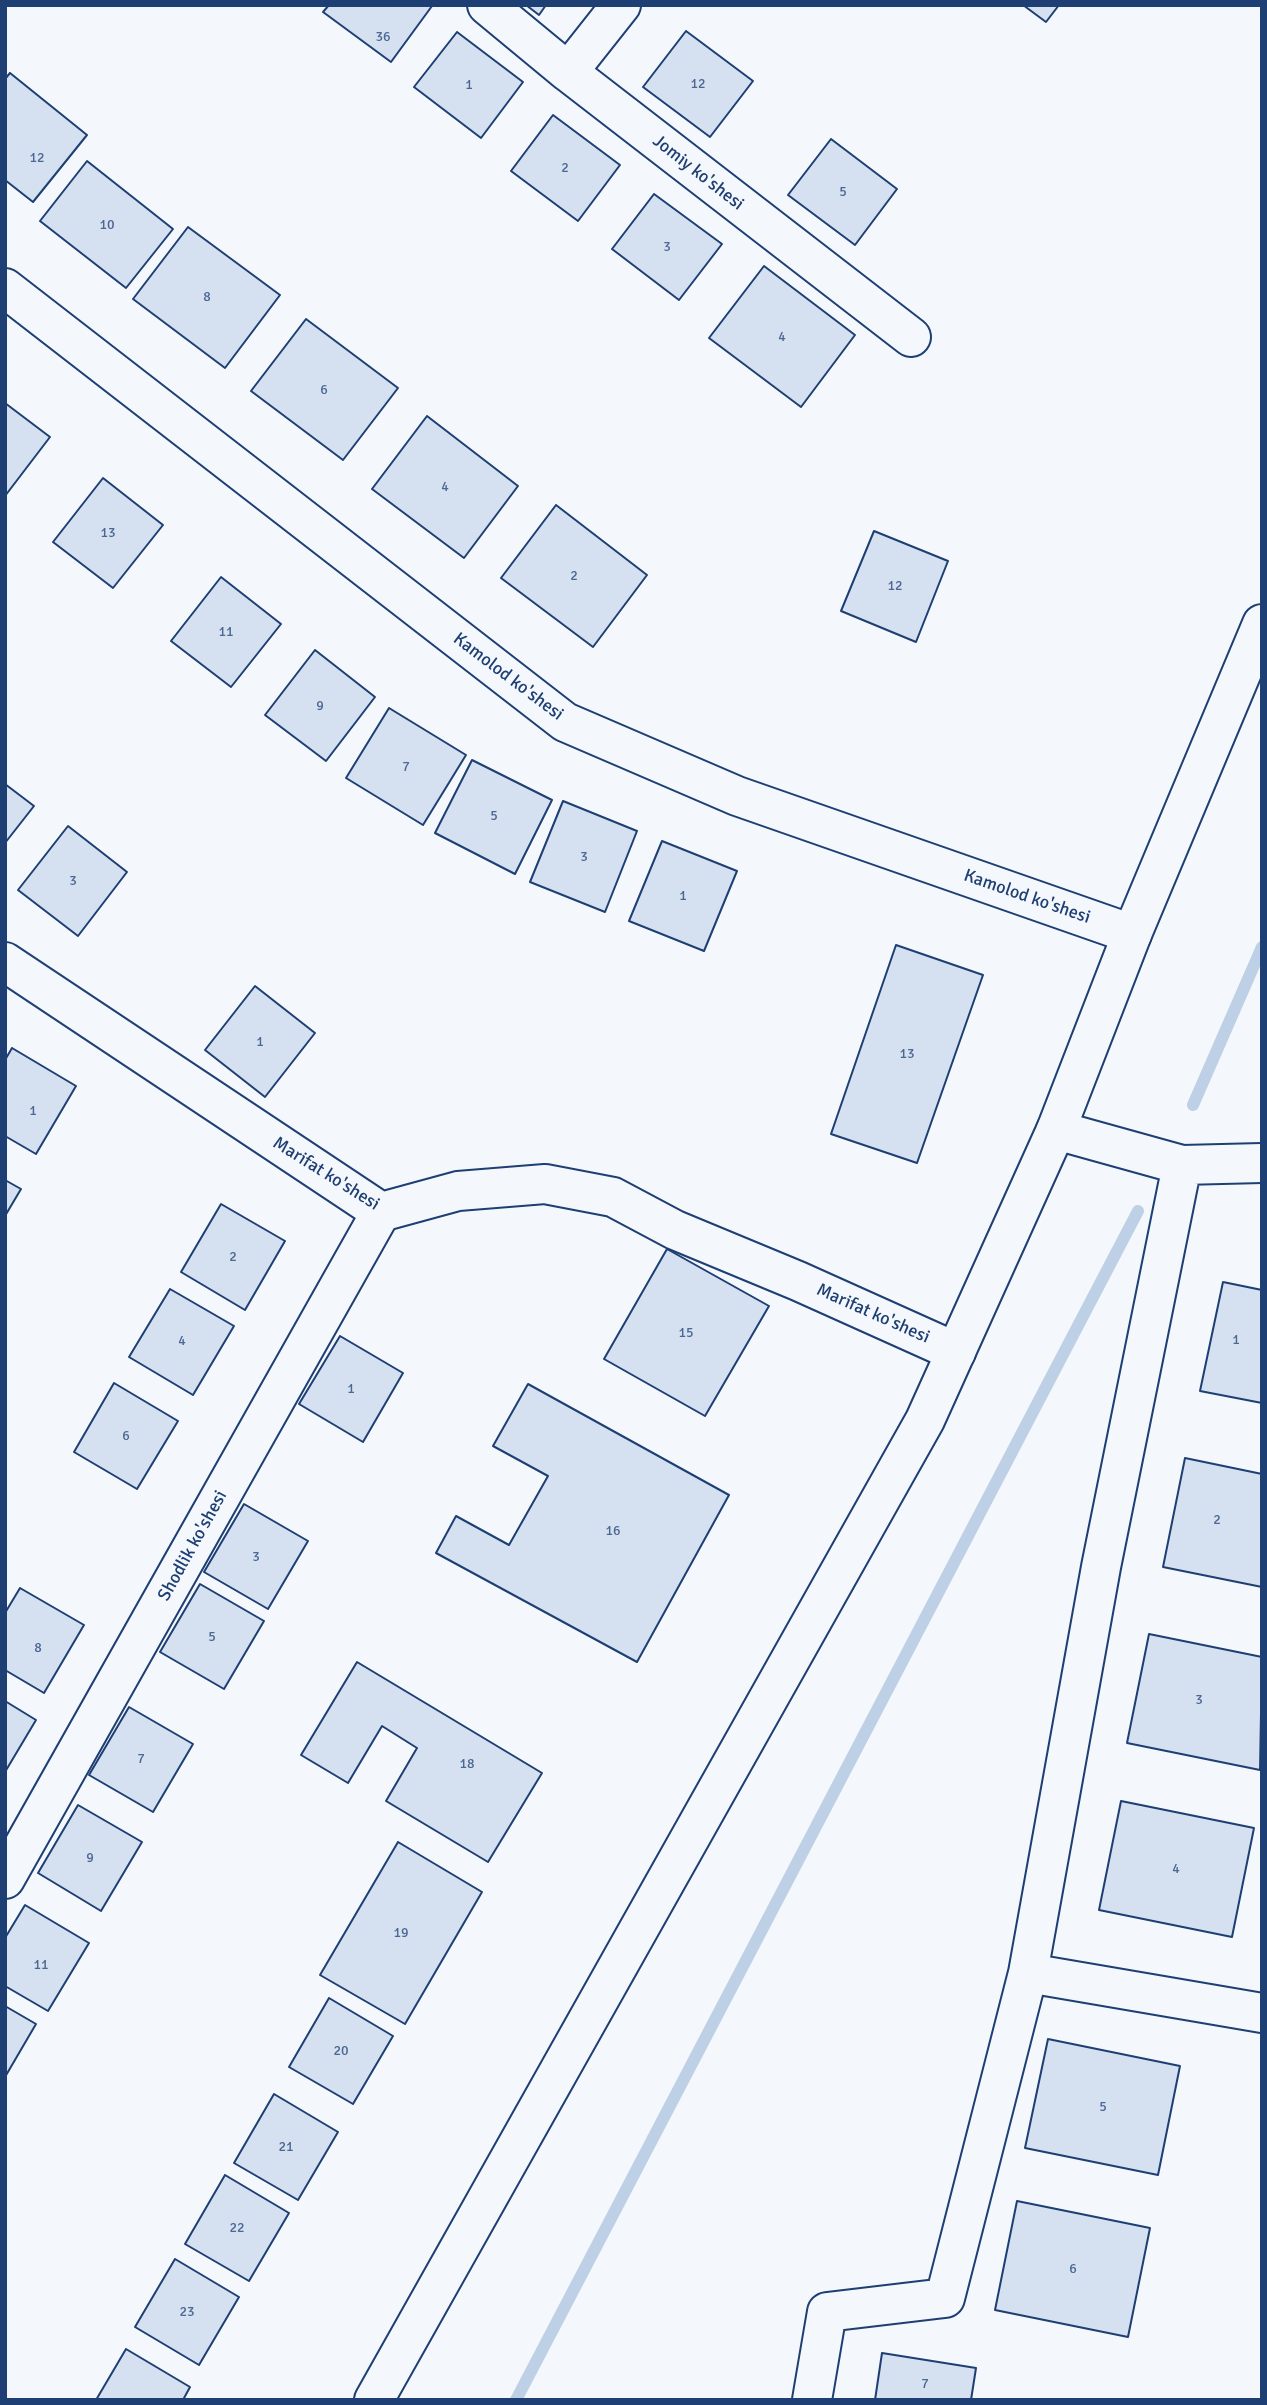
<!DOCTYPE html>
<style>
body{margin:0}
#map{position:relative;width:1267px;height:2405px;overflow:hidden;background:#f4f7fb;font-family:Signika,sans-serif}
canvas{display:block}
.frame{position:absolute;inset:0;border:7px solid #1d3f73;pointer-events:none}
</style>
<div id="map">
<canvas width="1267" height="2405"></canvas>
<div class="frame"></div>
</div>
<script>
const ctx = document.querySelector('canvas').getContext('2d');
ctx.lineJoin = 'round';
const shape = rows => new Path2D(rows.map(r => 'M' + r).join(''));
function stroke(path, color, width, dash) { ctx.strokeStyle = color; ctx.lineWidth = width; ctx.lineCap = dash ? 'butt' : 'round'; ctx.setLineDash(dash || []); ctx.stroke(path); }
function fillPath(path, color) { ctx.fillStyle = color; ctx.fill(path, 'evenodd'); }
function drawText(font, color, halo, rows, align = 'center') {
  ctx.font = font + ' Signika,sans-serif'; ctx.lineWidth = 5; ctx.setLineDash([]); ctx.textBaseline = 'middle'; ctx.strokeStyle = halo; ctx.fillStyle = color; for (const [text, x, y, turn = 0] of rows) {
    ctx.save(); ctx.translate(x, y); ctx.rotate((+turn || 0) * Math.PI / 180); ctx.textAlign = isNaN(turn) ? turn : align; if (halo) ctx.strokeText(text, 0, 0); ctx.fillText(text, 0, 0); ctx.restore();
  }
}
const stream = shape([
 [1193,1105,1262,947],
 [516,2400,1138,1211]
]);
const building = shape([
 [329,5,431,5,432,6,391,62,323,12,329,5],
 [526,5,546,5,539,15,526,5],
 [1023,5,1059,5,1046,22,1023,5],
 [686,31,753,81,710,137,643,87,686,31],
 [457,32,523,82,481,138,414,87,457,32],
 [10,73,87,135,33,202,5,180,5,79,10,73],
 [553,115,620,165,578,221,511,171,553,115],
 [831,139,897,189,855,245,788,195,831,139],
 [87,161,173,229,126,288,40,221,87,161],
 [654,194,722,244,679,300,612,249,654,194],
 [188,227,280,295,225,368,133,299,188,227],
 [764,266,855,335,801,407,709,338,764,266],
 [306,319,398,388,343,460,251,391,306,319],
 [5,403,50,437,5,496,5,403],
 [427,416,518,486,464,558,372,489,427,416],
 [103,478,163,525,113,588,53,542,103,478],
 [556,505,647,575,593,647,501,578,556,505],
 [874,531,948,561,916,642,841,611,874,531],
 [221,577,281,624,231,687,171,641,221,577],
 [315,650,375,697,326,761,265,715,315,650],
 [389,708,466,755,423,825,346,778,389,708],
 [472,760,552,800,515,874,435,833,472,760],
 [5,784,34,806,5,843,5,784],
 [563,801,637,831,605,912,530,882,563,801],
 [68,826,127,872,78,936,18,890,68,826],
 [662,841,737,871,704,951,629,921,662,841],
 [896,945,983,975,917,1163,831,1134,896,945],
 [255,986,315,1033,265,1097,205,1050,255,986],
 [12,1048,76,1086,36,1154,5,1136,5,1060,12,1048],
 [5,1180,21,1189,5,1216,5,1180],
 [221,1204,285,1241,245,1310,181,1272,221,1204],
 [667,1249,769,1306,705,1416,604,1359,667,1249],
 [1223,1282,1262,1290,1262,1403,1200,1391,1223,1282],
 [170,1289,234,1326,193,1395,129,1357,170,1289],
 [340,1336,403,1373,363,1442,299,1404,340,1336],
 [114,1383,178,1421,137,1489,74,1452,114,1383],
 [528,1384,729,1495,637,1662,436,1553,456,1516,509,1545,548,1476,493,1446,528,1384],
 [1185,1458,1262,1474,1262,1587,1163,1567,1185,1458],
 [244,1504,308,1541,268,1609,204,1572,244,1504],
 [200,1584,264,1621,224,1689,160,1652,200,1584],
 [20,1588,84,1625,44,1693,5,1670,5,1613,20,1588],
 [1149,1634,1262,1657,1260,1770,1127,1743,1149,1634],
 [357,1662,542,1773,488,1862,386,1801,417,1748,382,1726,348,1783,301,1755,357,1662],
 [5,1701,36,1720,5,1772,5,1701],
 [129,1707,193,1744,153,1812,89,1775,129,1707],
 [1121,1801,1254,1828,1232,1937,1099,1910,1121,1801],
 [78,1805,142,1842,101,1911,38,1873,78,1805],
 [398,1842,482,1892,405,2024,320,1975,398,1842],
 [25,1905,89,1943,48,2011,5,1986,5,1938,25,1905],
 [329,1998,393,2036,353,2104,289,2067,329,1998],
 [5,2006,36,2024,5,2077,5,2006],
 [1048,2039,1180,2066,1158,2175,1025,2148,1048,2039],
 [274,2094,338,2132,298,2200,234,2163,274,2094],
 [225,2175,289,2213,249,2281,185,2244,225,2175],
 [1017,2201,1150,2228,1128,2337,995,2310,1017,2201],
 [175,2259,239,2297,199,2365,135,2327,175,2259],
 [126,2349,190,2387,183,2400,96,2400,126,2349],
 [882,2353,976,2368,971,2400,875,2400,882,2353]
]);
const street = shape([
 [487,5,568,72,911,337],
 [568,72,621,5],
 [5,288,565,722,737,796,1132,934],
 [5,962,381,1212,458,1191,545,1184,613,1197,675,1230,798,1281,956,1352],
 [1056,1130,1182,1165,1262,1163],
 [5,1879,381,1212],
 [1028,1973,1262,2013],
 [812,2400,827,2312,945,2298,1028,1973,1101,1567,1182,1165]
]);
const secondary = shape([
 [374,2400,925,1420,1056,1130,1132,934,1262,624]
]);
const numberNames = [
 ["36",383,37],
 ["12",698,84],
 ["1",469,85],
 ["12",37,158],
 ["2",565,168],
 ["5",843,192],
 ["10",107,225],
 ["3",667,247],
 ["8",207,297],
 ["4",782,337],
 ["6",324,390],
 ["4",445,487],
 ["13",108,533],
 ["2",574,576],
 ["12",895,586],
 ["11",226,632],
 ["9",320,706],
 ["7",406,767],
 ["5",494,816],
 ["3",584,857],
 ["3",73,881],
 ["1",683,896],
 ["1",260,1042],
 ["13",907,1054],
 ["1",33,1111],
 ["2",233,1257],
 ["15",686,1333],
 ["1",1236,1340],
 ["4",182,1341],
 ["1",351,1389],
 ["6",126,1436],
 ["2",1217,1520],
 ["16",613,1531],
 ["3",256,1557],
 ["5",212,1637],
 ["8",38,1648],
 ["3",1199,1700],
 ["7",141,1759],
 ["18",467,1764],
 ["9",90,1858],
 ["4",1176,1869],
 ["19",401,1933],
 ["11",41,1965],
 ["20",341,2051],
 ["5",1103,2107],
 ["21",286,2147],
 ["22",237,2228],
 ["6",1073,2269],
 ["23",187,2312],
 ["7",925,2384]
];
const streetNames = [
 ["Jomiy ko'shesi",698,173,38],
 ["Kamolod ko'shesi",508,677,37],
 ["Kamolod ko'shesi",1027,897,19],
 ["Marifat ko'shesi",326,1174,32],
 ["Marifat ko'shesi",873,1314,24],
 ["Shodlik ko'shesi",193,1546,-61]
];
stroke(stream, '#bed0e5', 12);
fillPath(building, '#d5e0f0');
stroke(building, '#1d3f73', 2);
stroke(street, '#1d3f73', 42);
stroke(secondary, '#1d3f73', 42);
stroke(street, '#f4f7fb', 38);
stroke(secondary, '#f4f7fb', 38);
drawText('14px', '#4b6792', null, numberNames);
drawText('18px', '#1d3f73', '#f4f7fb', streetNames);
</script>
